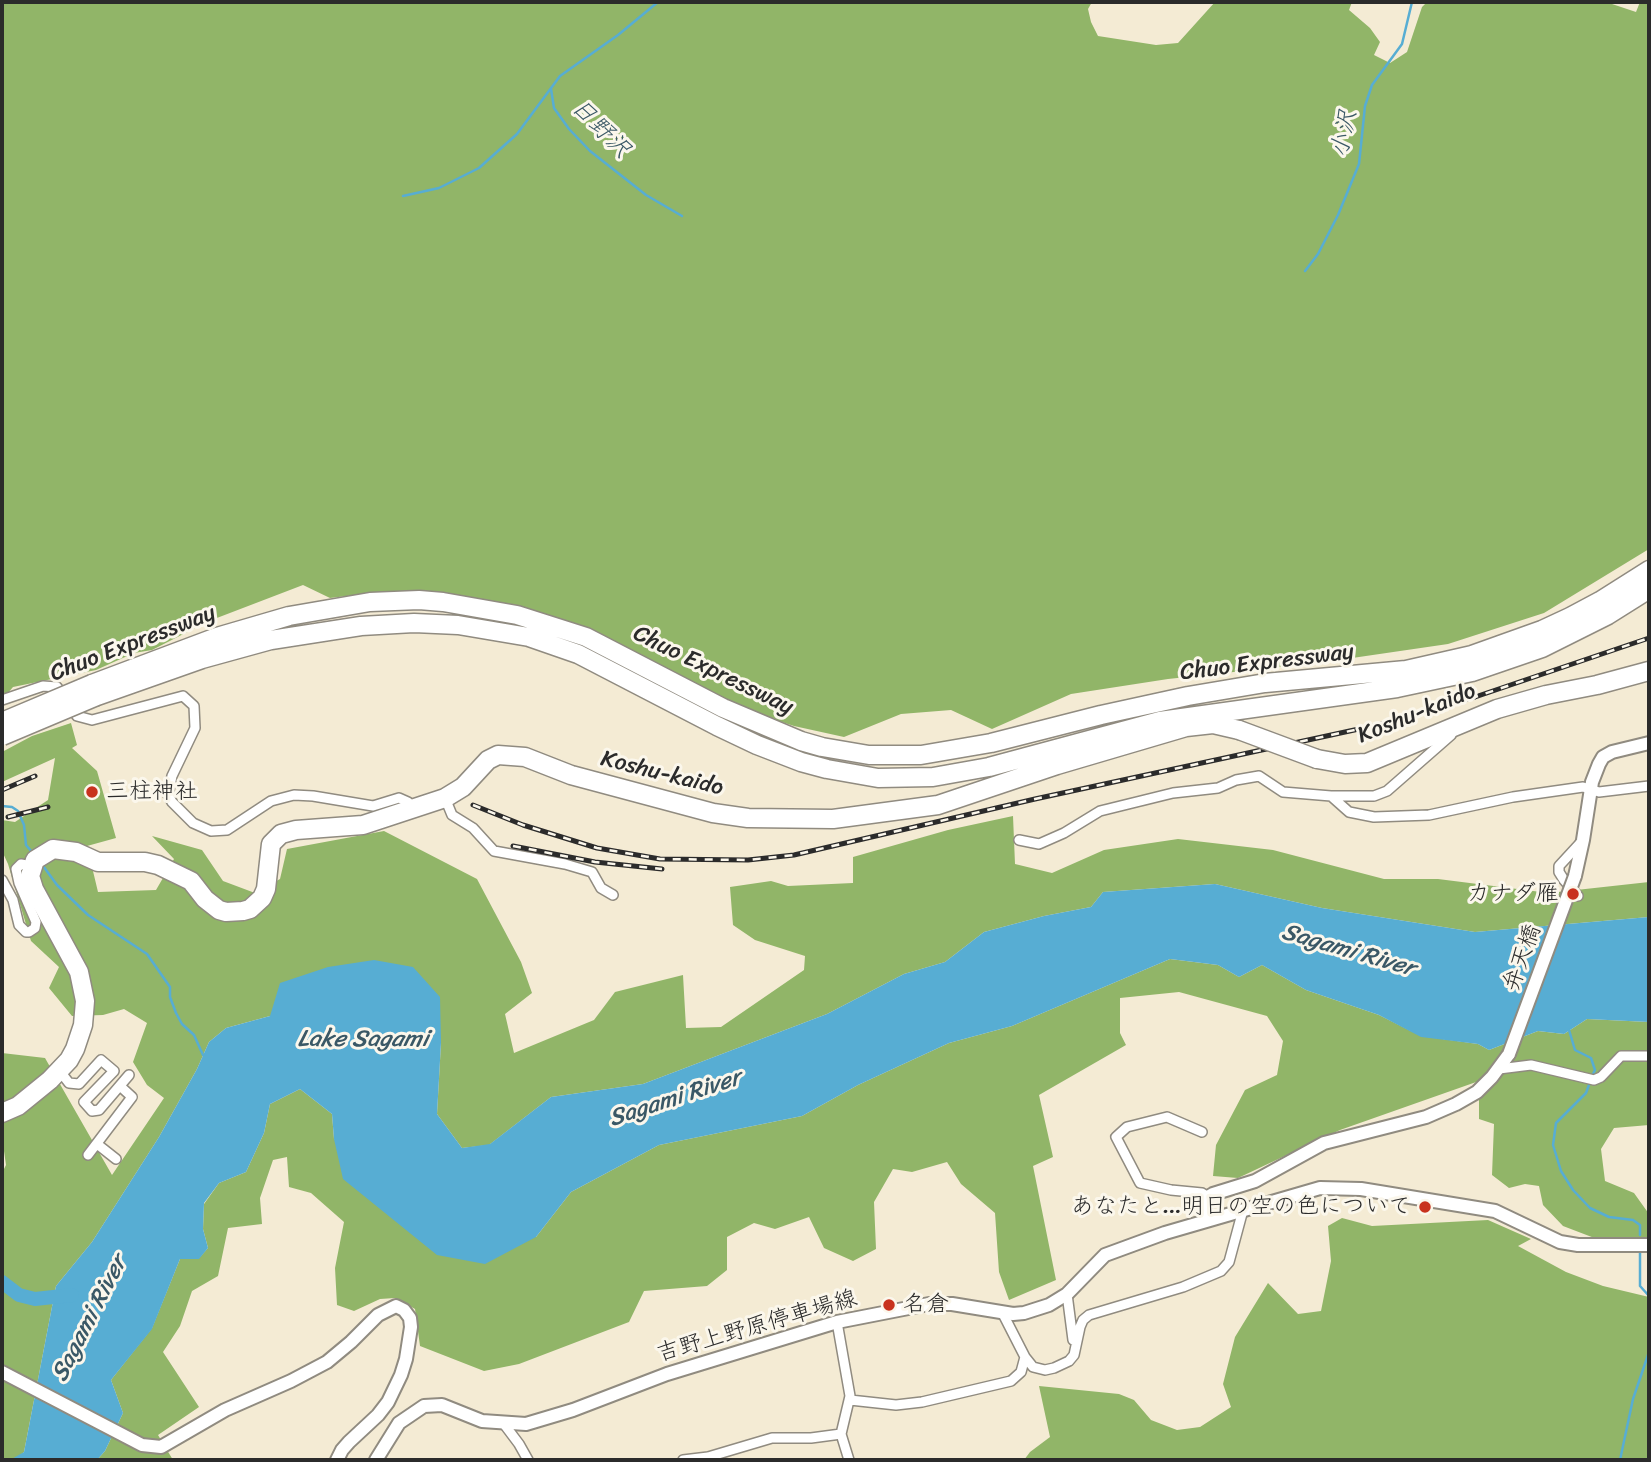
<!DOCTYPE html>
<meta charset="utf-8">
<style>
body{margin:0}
#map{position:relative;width:1651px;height:1462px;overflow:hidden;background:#f4ebd4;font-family:Sriracha,sans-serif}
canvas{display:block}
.frame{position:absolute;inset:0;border:4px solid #2b2b2b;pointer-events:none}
</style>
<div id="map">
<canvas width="1651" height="1462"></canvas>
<div class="frame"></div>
</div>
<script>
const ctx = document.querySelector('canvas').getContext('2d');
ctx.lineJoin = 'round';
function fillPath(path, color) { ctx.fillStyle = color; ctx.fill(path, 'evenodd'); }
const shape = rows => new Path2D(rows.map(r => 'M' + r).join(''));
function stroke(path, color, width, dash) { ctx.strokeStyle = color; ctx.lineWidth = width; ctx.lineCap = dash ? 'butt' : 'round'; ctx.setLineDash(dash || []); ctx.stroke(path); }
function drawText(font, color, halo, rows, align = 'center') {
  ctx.font = font + ' Sriracha,"Klee One",sans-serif'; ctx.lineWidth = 6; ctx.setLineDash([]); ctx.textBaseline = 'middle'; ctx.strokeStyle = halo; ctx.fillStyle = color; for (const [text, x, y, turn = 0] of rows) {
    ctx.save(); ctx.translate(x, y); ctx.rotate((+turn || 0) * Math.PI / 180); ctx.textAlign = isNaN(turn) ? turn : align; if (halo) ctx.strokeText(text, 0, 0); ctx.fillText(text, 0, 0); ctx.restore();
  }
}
const forest = shape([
 [2,2,1092,2,1088,9,1091,22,1098,36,1156,45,1178,43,1215,2,1352,2,1349,10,1370,28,1380,42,1374,55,1390,63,1407,52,1422,7,1427,2,1612,2,1612,4,1636,12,1640,2,1649,2,1649,549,1544,613,1448,644,1318,663,1168,679,1071,694,992,729,951,710,901,714,844,737,794,726,730,705,675,675,433,593,381,592,330,598,303,585,209,621,152,650,134,653,96,670,13,687,2,700],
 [71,723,77,745,72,748,97,771,116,838,87,846,98,892,156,890,174,859,152,836,202,850,223,881,255,893,280,879,287,849,384,831,477,879,521,962,532,993,505,1014,514,1053,594,1020,615,992,683,975,686,1028,721,1027,804,970,805,956,755,940,733,925,730,887,771,881,788,886,853,883,853,857,948,830,1013,816,1015,864,1052,873,1104,850,1178,839,1273,850,1384,879,1438,879,1549,893,1649,882,1649,917,1475,932,1322,908,1215,884,1103,892,1091,907,1044,916,984,932,945,962,904,974,827,1014,643,1084,551,1097,489,1145,462,1148,437,1114,441,1043,270,1016,226,1028,209,1042,197,1069,159,1137,92,1242,56,1286,24,1452,15,1460,2,1460,2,1173,6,1165,2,1137,2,1053,45,1058,112,1175,164,1098,147,1085,133,1062,147,1023,124,1009,103,1015,72,1016,49,988,59,967,31,941,8,864,2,851,2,820,15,822,48,800,55,758,2,782,2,752,32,736],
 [1170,959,1218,965,1239,977,1262,965,1306,990,1379,1015,1421,1036,1478,1044,1489,1050,1538,1031,1564,1034,1587,1019,1649,1022,1649,1125,1614,1128,1601,1149,1605,1181,1634,1193,1649,1214,1649,1241,1597,1239,1563,1226,1543,1205,1539,1186,1525,1184,1509,1188,1492,1175,1494,1124,1479,1119,1479,1081,1340,1130,1238,1178,1213,1176,1216,1145,1245,1090,1277,1075,1283,1041,1267,1016,1179,992,1120,998,1120,1033,1126,1045,1039,1095,1053,1157,1033,1166,1056,1280,1009,1300,999,1272,995,1213,961,1184,947,1162,912,1172,893,1169,874,1202,876,1249,853,1261,824,1248,809,1217,775,1229,754,1223,727,1237,727,1270,707,1286,644,1291,629,1322,519,1364,484,1371,420,1346,415,1309,395,1298,380,1299,354,1311,337,1305,335,1268,344,1222,311,1193,289,1187,287,1157,273,1160,260,1198,262,1224,228,1228,218,1276,192,1291,180,1326,163,1352,199,1407,158,1435,173,1460,97,1460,105,1451,123,1413,111,1380,152,1328,180,1259,199,1258,208,1248,203,1229,204,1204,219,1183,246,1172,264,1133,270,1104,300,1089,332,1114,334,1139,536,1237,571,1192,659,1145,802,1116,858,1085,949,1043,1012,1026],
 [1342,1218,1372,1226,1488,1220,1531,1239,1518,1246,1566,1272,1603,1286,1649,1297,1649,1460,1024,1460,1030,1452,1050,1437,1039,1386,1119,1394,1134,1400,1151,1420,1177,1430,1200,1427,1231,1407,1223,1384,1235,1337,1268,1283,1298,1314,1321,1311,1331,1261,1328,1226]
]);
const water = shape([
 [1215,884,1322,908,1475,932,1649,917,1649,1022,1587,1019,1564,1034,1538,1031,1489,1050,1478,1044,1421,1037,1379,1015,1306,990,1262,965,1239,977,1218,965,1170,959,1012,1026,949,1043,858,1085,802,1116,659,1145,571,1192,536,1237,485,1264,437,1255,343,1179,334,1139,332,1114,300,1089,270,1104,264,1133,246,1172,219,1183,204,1203,203,1229,208,1248,199,1259,180,1259,152,1329,111,1380,123,1413,105,1451,97,1460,10,1460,24,1452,56,1286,92,1242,159,1137,197,1069,209,1042,226,1028,270,1016,280,983,328,967,374,960,413,967,440,997,441,1043,437,1114,462,1148,490,1144,551,1097,643,1084,827,1014,904,974,945,962,984,932,1044,916,1091,907,1103,892]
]);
const stream = shape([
 [551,89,554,108,569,129,590,151,646,195,682,216],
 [403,196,439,188,479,168,517,134,560,76,618,35,658,2],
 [1305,271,1318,254,1338,215,1359,164,1365,106,1372,85,1402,44,1412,2],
 [2,806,12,807,18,811,24,825,26,845,32,852],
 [41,863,57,885,88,915,147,954,170,987,170,997,176,1013,182,1024,194,1035,203,1055],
 [1569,1030,1575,1050,1591,1058,1595,1070,1593,1074],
 [1589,1085,1586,1093,1556,1123,1553,1145,1561,1171,1573,1190,1590,1208,1609,1217,1633,1220,1640,1225,1640,1235],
 [1640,1251,1640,1286,1649,1296],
 [1620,1460,1633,1399,1649,1352]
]);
const river = shape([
 [2,1282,19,1295,35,1299,72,1295]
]);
const street = shape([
 [2,700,43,686,57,687,77,716,92,720,183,696,194,706,195,728,172,776,168,795,172,802,193,823,211,831,227,830,271,801,294,795,313,796,373,806,399,798,408,802,412,809],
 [1331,796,1374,796,1387,791,1451,735,1452,732],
 [445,798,452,815,473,828,494,851,565,864,592,872,601,888,613,895],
 [1019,840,1039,844,1064,833,1100,811,1173,793,1218,788,1236,780,1259,776,1283,792,1331,796,1349,812,1374,817,1429,815,1513,797,1583,787,1599,792,1649,786],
 [2,880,13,900,19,925,26,932,29,932,35,928,36,922,19,883,16,869,21,864,32,866],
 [1578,896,1564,880,1559,872,1559,866,1583,840],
 [1499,1069,1531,1065,1594,1080,1601,1077,1621,1056,1649,1056],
 [59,1070,69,1083,79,1084,101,1060,114,1071,84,1102,92,1111,99,1110,129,1075],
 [1202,1132,1167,1117,1127,1127,1116,1137,1140,1183,1171,1190,1202,1193,1208,1197],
 [97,1144,116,1159],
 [88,1155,132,1097,120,1086],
 [1067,1294,1073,1340],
 [837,1322,850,1396,841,1434,849,1460],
 [1025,1357,1033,1367,1045,1370,1054,1368,1069,1361,1074,1355,1080,1327,1083,1320,1089,1315,1183,1287,1221,1271,1229,1262,1243,1210],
 [850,1400,896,1405,922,1402,1011,1381,1021,1372,1025,1357,1002,1312],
 [504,1424,519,1444,528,1460],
 [683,1460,708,1457,772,1438,811,1438,841,1434]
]);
const secondary = shape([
 [1575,876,1583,840,1592,782,1599,764,1603,757,1612,752,1649,743],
 [1204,1221,1206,1203,1208,1197,1213,1194,1255,1181,1324,1143,1426,1117,1456,1104,1477,1092,1492,1077,1509,1054],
 [2,1372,142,1445,161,1447,225,1410,291,1381,327,1362,351,1342,378,1315,396,1306,404,1310,410,1318,411,1327,406,1359,401,1375,388,1402,378,1415,349,1442,342,1450,337,1460],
 [376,1460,399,1423,424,1406,442,1405,482,1421,526,1424,573,1410,667,1374,837,1322,929,1304,952,1304,1013,1314,1024,1313,1049,1305,1067,1294,1105,1255,1165,1233,1320,1188,1361,1189,1495,1211,1560,1242,1578,1245,1649,1245]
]);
const highway = shape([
 [92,684,217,637,289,616,370,602,419,600,443,602,517,615,586,637,723,708,801,741,822,747,869,755,921,755,991,743,1101,715,1188,696,1265,683,1406,670,1472,655,1542,630,1570,617,1600,601,1649,570],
 [97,696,202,659,271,640,361,626,414,623,458,625,529,637,578,654,717,726,757,745,801,762,827,769,878,778,933,777,989,767,1160,721,1397,688,1472,672,1542,648,1608,615,1649,589],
 [1317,759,1345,764,1367,763,1497,709,1546,695,1597,685,1649,671],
 [2,1113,18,1106,50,1080,69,1060,75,1049,83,1025,85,1001,79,972,34,889,30,876,35,860,53,849,76,852,98,862,145,862,158,865,191,881,205,899,219,910,226,912,243,911,250,909,262,898,266,889,271,844,281,834,296,830,363,825,445,798,463,787,488,760,498,755,525,757,571,775,713,813,748,818,833,819,938,805,1057,765,1186,727,1213,724,1239,730]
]);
const rail = shape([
 [2,790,35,776],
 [473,805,523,825,597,848,660,859,748,860,794,855,1035,799,1382,724,1475,697,1649,638],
 [8,817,48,807],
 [513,846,595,862,662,869]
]);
const secondaryBridge = shape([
 [1509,1054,1575,876]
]);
const highwayBridge = shape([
 [2,722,92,684],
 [1239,730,1317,759],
 [2,736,97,696]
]);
const markers = [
 [92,792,7,"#c8321e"],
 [1573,894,7,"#c8321e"],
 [1425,1207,7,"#c8321e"],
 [889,1305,7,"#c8321e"]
];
const streetNames = [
 ["Chuo Expressway",133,644,-21],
 ["Chuo Expressway",1267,663,-7],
 ["Chuo Expressway",713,671,26],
 ["Koshu-kaido",1417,714,-22],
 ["Koshu-kaido",662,774,14],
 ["弁天橋",1523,958,-70],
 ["吉野上野原停車場線",757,1327,-16]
];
const poiNames = [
 ["三柱神社",106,792],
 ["カナダ雁",1559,894,"right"],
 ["あなたと…明日の空の色について",1411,1207,"right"],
 ["名倉",903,1305]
];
const waterNames = [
 ["日野沢",600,129,45],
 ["小沢",1345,134,-79],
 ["Sagami River",1348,951,16],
 ["Lake Sagami",363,1040],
 ["Sagami River",675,1099,-18],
 ["Sagami River",90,1319,-63]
];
fillPath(forest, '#91b568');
fillPath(water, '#57add3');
stroke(stream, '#57add3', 2.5);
stroke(river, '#57add3', 14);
stroke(street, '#908b80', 12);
stroke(secondary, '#908b80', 16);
stroke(highway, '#908b80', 21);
stroke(street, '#fff', 9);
stroke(secondary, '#fff', 12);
stroke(highway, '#fff', 18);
stroke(rail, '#2b2b2b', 5);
stroke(rail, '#fbf7ec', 2.5, [8]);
stroke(secondaryBridge, '#908b80', 16, []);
stroke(highwayBridge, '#908b80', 21, []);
stroke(secondaryBridge, '#fff', 12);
stroke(highwayBridge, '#fff', 18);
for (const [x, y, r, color] of markers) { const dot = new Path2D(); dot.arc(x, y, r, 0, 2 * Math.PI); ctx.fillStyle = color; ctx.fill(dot); stroke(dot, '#fbf7ec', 2.5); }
drawText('23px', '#2b2b2b', '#fbf7ec', streetNames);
drawText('23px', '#2b2b2b', '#fbf7ec', poiNames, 'left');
drawText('italic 24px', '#3a5866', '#fbf7ec', waterNames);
</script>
